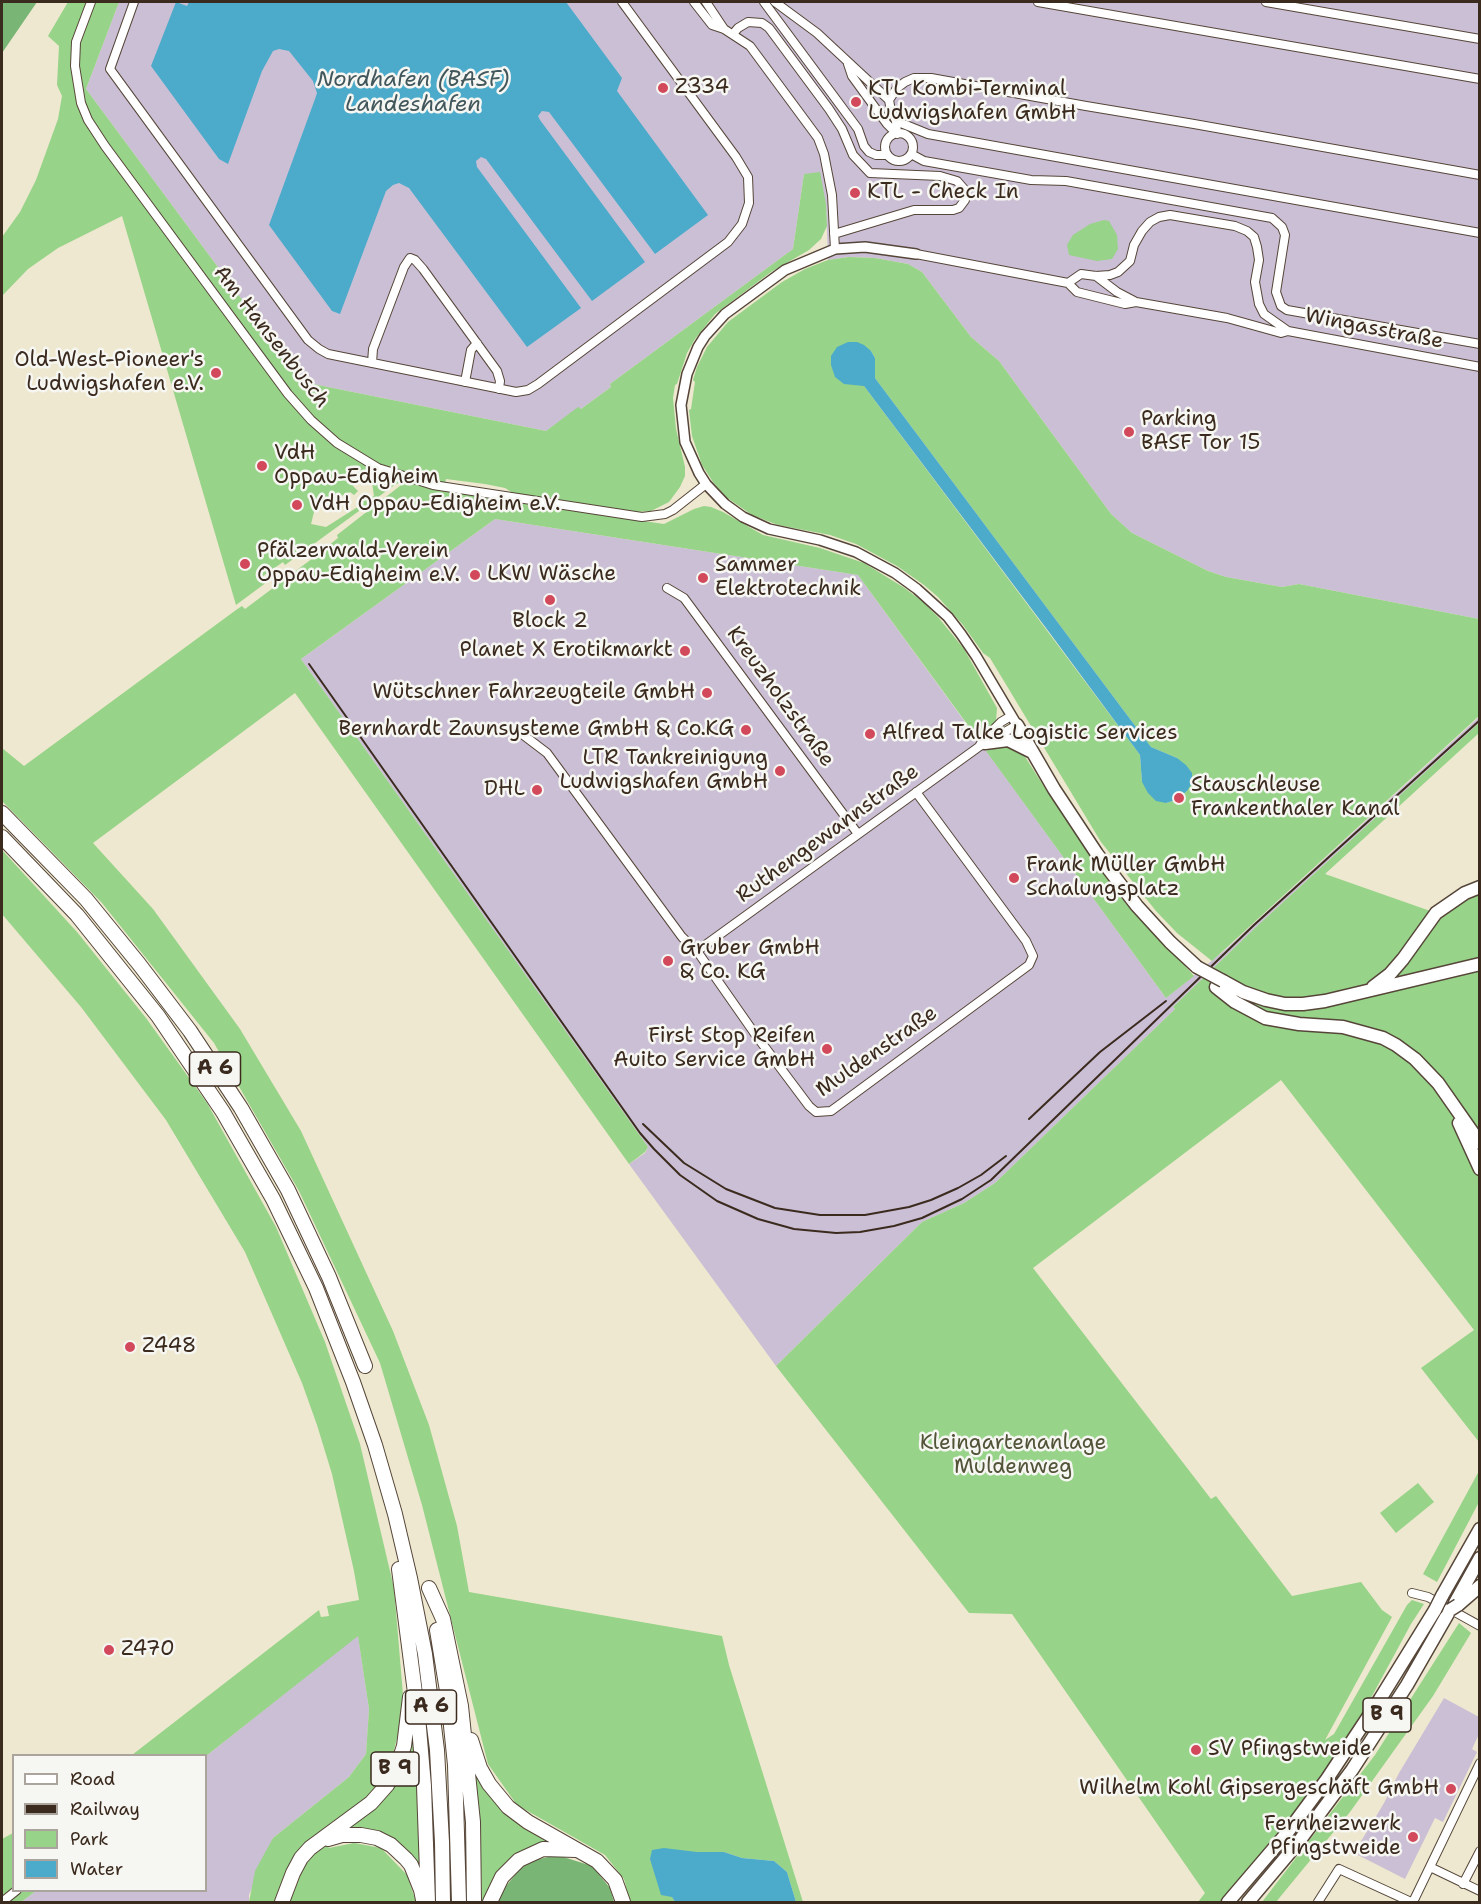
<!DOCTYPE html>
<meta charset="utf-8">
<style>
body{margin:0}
#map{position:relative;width:1481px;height:1904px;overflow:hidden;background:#ede8cf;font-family:"Shantell Sans",sans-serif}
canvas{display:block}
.frame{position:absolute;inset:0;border:3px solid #3b2a1e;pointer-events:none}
.legend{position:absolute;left:12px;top:1754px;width:195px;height:138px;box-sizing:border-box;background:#f6f6f2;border:2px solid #aba49d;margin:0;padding:8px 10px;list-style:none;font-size:18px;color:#3b2a1e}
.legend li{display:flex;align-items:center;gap:12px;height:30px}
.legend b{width:30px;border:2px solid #aba49d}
</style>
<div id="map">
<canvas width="1481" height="1904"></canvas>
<div class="frame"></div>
<ul class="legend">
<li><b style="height:8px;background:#fff"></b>Road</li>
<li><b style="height:8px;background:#3b2a1e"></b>Railway</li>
<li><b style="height:16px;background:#97d388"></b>Park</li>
<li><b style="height:16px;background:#4cabcb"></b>Water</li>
</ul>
</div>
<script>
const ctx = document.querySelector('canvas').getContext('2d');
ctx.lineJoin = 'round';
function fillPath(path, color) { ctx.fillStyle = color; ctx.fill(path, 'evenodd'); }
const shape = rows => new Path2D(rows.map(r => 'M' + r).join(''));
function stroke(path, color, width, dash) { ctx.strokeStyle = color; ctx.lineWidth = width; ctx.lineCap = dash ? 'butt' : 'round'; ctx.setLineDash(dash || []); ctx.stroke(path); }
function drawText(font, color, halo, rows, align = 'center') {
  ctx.font = font + ' "Shantell Sans",sans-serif'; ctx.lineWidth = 5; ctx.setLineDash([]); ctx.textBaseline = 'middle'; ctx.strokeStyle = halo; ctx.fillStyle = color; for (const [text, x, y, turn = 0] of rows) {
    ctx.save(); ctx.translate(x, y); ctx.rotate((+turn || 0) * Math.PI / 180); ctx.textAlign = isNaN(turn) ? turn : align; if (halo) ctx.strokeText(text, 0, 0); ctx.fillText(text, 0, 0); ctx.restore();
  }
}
const industrial = shape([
 [119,2,1479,2,1479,619,1299,584,1282,587,1226,577,1208,571,1132,533,1111,514,999,361,971,337,922,272,908,264,875,258,849,257,828,260,826,204,804,174,793,249,610,384,611,387,581,409,578,408,546,431,303,382,86,89],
 [495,519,858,575,1166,998,1225,950,1479,717,1479,723,1256,927,1173,1007,1175,1009,995,1183,964,1203,922,1222,776,1366,629,1164,645,1153,648,1147,301,659],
 [358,1635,369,1709,366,1754,349,1777,273,1838,249,1895,249,1902,21,1902,36,1891,206,1890,206,1756],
 [1444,1698,1479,1717,1479,1734,1472,1749,1477,1752,1443,1822,1435,1818,1405,1879,1354,1853,1384,1803,1399,1773]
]);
const green = shape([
 [68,2,119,2,86,89,303,382,546,431,578,407,581,409,611,387,610,384,793,249,804,174,820,172,826,204,827,226,821,239,809,250,771,272,715,314,695,339,687,353,677,384,675,385,673,398,676,429,685,467,685,476,680,487,669,502,651,511,636,512,513,493,505,488,485,484,446,479,444,489,489,499,664,524,694,509,704,506,711,507,723,512,763,535,820,548,864,563,903,587,922,601,938,617,964,649,997,708,996,721,987,732,978,739,858,575,495,519,301,659,648,1147,645,1152,629,1164,295,693,93,843,153,909,240,1029,301,1131,393,1331,429,1425,457,1526,469,1592,722,1636,729,1665,803,1902,796,1902,787,1872,774,1861,742,1858,724,1852,697,1852,672,1897,675,1902,630,1902,624,1879,605,1855,517,1805,488,1764,422,1505,380,1363,299,1191,214,1043,102,903,2,801,2,748,24,766,236,610,242,606,245,609,313,558,338,538,337,535,405,482,396,484,285,565,283,562,263,576,267,582,236,605,122,216,58,248,28,269,2,296,2,237,20,212,36,180,58,119,62,96,57,85,59,46,48,36],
 [362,475,372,482,374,496,369,499,362,494,358,498,364,503,326,527,311,524,318,496,335,499,350,492,354,495,358,491,353,486],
 [1104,220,1109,221,1117,235,1118,249,1112,259,1097,261,1069,255,1067,245,1073,235,1090,224],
 [849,257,875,258,908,264,922,272,971,337,999,361,1111,514,1132,533,1208,571,1226,577,1282,587,1299,584,1479,619,1479,716,1212,961,1177,933,1156,911,1101,842,990,658,983,653,963,625,938,597,924,585,897,566,856,544,830,535,778,525,752,515,726,497,713,482,702,465,692,436,689,410,691,409,695,382,693,380,697,367,707,347,728,322,782,282,805,269,828,260],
 [871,351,875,358,875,378,1151,747,1177,758,1187,791,1176,800,1166,803,1142,782,1140,755,864,386],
 [1479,723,1479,733,1325,874,1436,913,1479,887,1479,1442,1421,1368,1474,1330,1281,1080,1033,1268,1211,1499,1216,1496,1292,1596,1361,1582,1382,1610,1392,1617,1325,1740,1334,1734,1407,1605,1412,1600,1424,1604,1411,1624,1359,1720,1319,1781,1275,1839,1220,1902,1198,1902,1205,1893,1012,1614,969,1613,776,1366,922,1222,964,1203,995,1183,1175,1009,1173,1007,1256,927],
 [1002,743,1022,752,1050,796,1115,887,1194,976,1166,998,986,751],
 [2,850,77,932,146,1018,207,1103,276,1227,325,1342,360,1444,394,1588,403,1695,399,1730,390,1766,378,1785,360,1805,321,1831,329,1848,354,1843,381,1848,407,1875,416,1902,249,1902,255,1871,273,1838,349,1777,366,1754,369,1709,358,1636,206,1756,132,1755,319,1610,321,1617,329,1616,327,1606,359,1600,354,1571,332,1474,317,1425,302,1383,245,1252,166,1120,81,1007,2,914],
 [1479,1471,1479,1502,1437,1582,1423,1574],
 [1418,1483,1434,1502,1396,1533,1380,1513],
 [1459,1623,1471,1633,1433,1696,1350,1812,1276,1902,1262,1902,1375,1755],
 [413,1736,419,1794,421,1866,418,1868,411,1859,351,1830,349,1827,373,1807,410,1737],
 [475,1770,555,1841,541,1846,484,1902,482,1902,480,1831],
 [13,1833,14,1890,36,1891,21,1902,2,1902,2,1839]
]);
const forest = shape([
 [2,2,37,2,2,53],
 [557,1855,592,1866,610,1888,614,1902,498,1902,501,1892,526,1862]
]);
const water = shape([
 [176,2,187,6,189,2,566,2,622,78,617,91,708,215,655,254,549,112,542,111,538,116,540,120,645,262,592,301,486,159,481,157,476,161,477,167,581,308,527,347,409,188,399,183,393,185,386,191,340,314,332,311,269,225,315,99,317,93,313,81,289,51,279,49,273,51,262,71,228,164,219,159,151,66],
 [848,342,857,342,864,345,871,351,875,358,875,378,1151,747,1177,758,1186,765,1192,773,1192,783,1187,791,1176,800,1166,803,1156,801,1148,793,1142,782,1140,755,1049,632,864,386,844,384,835,377,831,365,831,356,837,347],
 [664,1848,697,1852,724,1852,742,1858,774,1861,787,1872,796,1902,675,1902,672,1897,661,1895,650,1859,652,1850]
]);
const minor = shape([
 [91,2,76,42,75,66,81,103,88,120,105,146,288,394,311,420,337,443,378,468,433,485,642,517,665,514,673,510,706,484],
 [134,2,110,69,308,340,319,349,328,354,516,392,528,390,538,384,728,242,742,224,749,203,748,177,736,157,622,2],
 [694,2,712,25,724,29,750,46,818,138,824,154,832,195,835,249],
 [706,2,724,29],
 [764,2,858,129,864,146,869,152,876,155,887,155],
 [775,2,817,33,889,100],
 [1038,2,1480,79],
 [1266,2,1480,39],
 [733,34,738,28,748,22,762,23,769,28,829,109,842,129,853,155,870,173,940,176,957,181,964,189,965,200,959,208,953,210,914,210,834,234],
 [848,64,852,76,887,124,897,134],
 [896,121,928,134,1480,233],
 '885 147a14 14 0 1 1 28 0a14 14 0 1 1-28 0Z',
 [897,134,896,121,891,111,889,100,897,88,905,82,914,78,931,78,1086,106,1194,124,1480,175],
 [911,154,924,161,1031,180,1066,181,1272,218,1282,227,1285,235,1276,292,1281,306,1287,310,1480,344],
 [916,254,1068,283,1077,292,1125,304,1136,302],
 [1096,276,1117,292,1136,302,1227,318,1281,333,1288,331],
 [1068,283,1081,274,1096,276,1110,275,1118,272,1130,261,1134,245,1142,231,1150,222,1159,217,1170,215,1235,226,1247,231,1254,237,1257,247,1259,260,1255,282,1259,304,1264,314,1288,331,1480,367],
 [372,363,373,349,404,267,410,258,415,260,423,269,497,371,500,381,499,389],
 [465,382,471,350,477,343],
 [667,588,684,598,858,834],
 [522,734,547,753,682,937,697,951,755,1034,809,1106,816,1112,831,1111,1029,965,1033,956,1026,941,916,792],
 [980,745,984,739,1001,722,1011,716],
 [697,951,980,746,1017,725],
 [1412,1593,1428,1597,1480,1626],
 [1430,1867,1480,1891],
 [1463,1884,1480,1851],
 [2,1902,17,1890],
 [1318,1902,1339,1869,1411,1902],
 [1413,1902,1480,1763]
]);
const tertiary = shape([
 [916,254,865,247,835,249,785,270,725,314,705,336,698,347,687,374,681,405,685,442,699,473,706,484,725,504,743,517,769,529,820,540,856,552,895,573,917,589,948,617,961,634,976,656,1017,725]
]);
const trunk = shape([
 [1017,725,1054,789,1097,854,1137,906,1170,942,1197,967],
 [985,743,1008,740,1032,752],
 [1223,981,1243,992,1266,1000,1285,1004,1303,1004,1325,1001,1480,964],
 [1216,987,1235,1002,1265,1018,1299,1024,1343,1027,1383,1038,1396,1045,1415,1059,1438,1083,1480,1143],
 [1373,987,1390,974,1403,959,1436,913,1465,893,1480,887],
 [1459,1123,1480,1169],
 [1442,1596,1480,1529],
 [1455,1603,1480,1558],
 [1458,1605,1480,1586],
 [1228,1902,1287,1833,1327,1779,1380,1699,1435,1610],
 [1248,1902,1297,1844,1352,1770,1407,1685,1450,1610]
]);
const motorway = shape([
 [2,813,86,899,139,964,190,1031,241,1108,288,1190,329,1277,365,1366],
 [2,837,77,915,158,1016,223,1112,273,1199,316,1288,353,1382,375,1445,395,1514,410,1578,425,1654,437,1750,442,1842,443,1902],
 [399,1569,418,1716,424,1786,428,1902],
 [429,1588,443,1619,461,1706,473,1822,474,1902],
 [437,1630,448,1697,455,1765,459,1902],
 [471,1740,480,1768,489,1784,508,1807,528,1822,597,1861,615,1880,623,1902],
 [328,1839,342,1835,361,1835,377,1838,391,1845,406,1859,411,1865,421,1890,423,1900],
 [282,1902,293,1873,301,1858,310,1848,371,1803,387,1785,397,1767,404,1746,410,1697],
 [490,1902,502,1877,519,1860,543,1849,576,1850]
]);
const rail = shape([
 [309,664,640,1133,654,1149,680,1175,717,1201,758,1219,794,1229,836,1233,860,1232,894,1226,922,1218,962,1199,991,1180,1254,925,1480,720],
 [1029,1119,1100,1052,1166,1001],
 [643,1124,684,1163,726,1189,775,1208,820,1215,865,1215,909,1207,931,1200,958,1188,981,1175,1006,1156]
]);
const trunkBridge = shape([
 [1197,967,1223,981],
 [1435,1610,1442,1596],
 [1450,1610,1458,1605]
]);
const markers = [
 [663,88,6,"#d1495b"],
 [856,102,6,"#d1495b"],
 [855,193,6,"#d1495b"],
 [216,373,6,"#d1495b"],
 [1129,432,6,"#d1495b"],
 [262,466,6,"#d1495b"],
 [297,505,6,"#d1495b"],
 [245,564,6,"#d1495b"],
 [475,575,6,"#d1495b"],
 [703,578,6,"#d1495b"],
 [550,600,6,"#d1495b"],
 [685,651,6,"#d1495b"],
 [707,693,6,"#d1495b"],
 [746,730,6,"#d1495b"],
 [870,734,6,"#d1495b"],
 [780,771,6,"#d1495b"],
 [537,790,6,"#d1495b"],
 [1179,798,6,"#d1495b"],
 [1014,878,6,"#d1495b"],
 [668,961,6,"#d1495b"],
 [827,1049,6,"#d1495b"],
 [130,1347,6,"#d1495b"],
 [109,1650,6,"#d1495b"],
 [1196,1750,6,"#d1495b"],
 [1451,1789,6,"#d1495b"],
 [1413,1837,6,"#d1495b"]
];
const shields = [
 [215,1069,51],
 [431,1707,51],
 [1387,1715,48],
 [395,1769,48]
];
const shieldNames = [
 ["A 6",215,1069],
 ["A 6",431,1707],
 ["B 9",1387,1715],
 ["B 9",395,1769]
];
const poiNames = [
 ["Z334",675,88],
 ["KTL Kombi-Terminal",868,90],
 ["Ludwigshafen GmbH",868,114],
 ["KTL - Check In",867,193],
 ["Old-West-Pioneer's",204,361,"right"],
 ["Ludwigshafen e.V.",204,385,"right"],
 ["Parking",1141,420],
 ["BASF Tor 15",1141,444],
 ["VdH",274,454],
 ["Oppau-Edigheim",274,478],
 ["VdH Oppau-Edigheim e.V.",309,505],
 ["Pfälzerwald-Verein",257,552],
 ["Oppau-Edigheim e.V.",257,576],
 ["Sammer",715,566],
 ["Elektrotechnik",715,590],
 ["LKW Wäsche",487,575],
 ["Block 2",550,622,"center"],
 ["Planet X Erotikmarkt",673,651,"right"],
 ["Wütschner Fahrzeugteile GmbH",695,693,"right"],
 ["Bernhardt Zaunsysteme GmbH & Co.KG",734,730,"right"],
 ["Alfred Talke Logistic Services",882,734],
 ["LTR Tankreinigung",768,759,"right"],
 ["Ludwigshafen GmbH",768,783,"right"],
 ["Stauschleuse",1191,786],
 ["Frankenthaler Kanal",1191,810],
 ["DHL",525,790,"right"],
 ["Frank Müller GmbH",1026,866],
 ["Schalungsplatz",1026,890],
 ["Gruber GmbH",680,949],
 ["& Co. KG",680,973],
 ["First Stop Reifen",815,1037,"right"],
 ["Auito Service GmbH",815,1061,"right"],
 ["Z448",142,1347],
 ["Z470",121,1650],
 ["SV Pfingstweide",1208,1750],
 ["Wilhelm Kohl Gipsergeschäft GmbH",1439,1789,"right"],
 ["Fernheizwerk",1401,1825,"right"],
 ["Pfingstweide",1401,1849,"right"]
];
const streetNames = [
 ["Wingasstraße",1374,329,11],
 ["Am Hansenbusch",271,337,52],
 ["Kreuzholzstraße",780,697,54],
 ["Ruthengewannstraße",828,834,-36],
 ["Muldenstraße",877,1052,-35]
];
const parkNames = [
 ["Kleingartenanlage",1013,1444],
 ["Muldenweg",1013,1468]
];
const waterNames = [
 ["Nordhafen (BASF)",413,80],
 ["Landeshafen",413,105]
];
fillPath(industrial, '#cbbfd5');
fillPath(green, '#97d388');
fillPath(forest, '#79b574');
fillPath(water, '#4cabcb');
stroke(minor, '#564639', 10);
stroke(tertiary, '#564639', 12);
stroke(trunk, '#564639', 15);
stroke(motorway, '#564639', 16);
stroke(minor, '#fff', 8);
stroke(tertiary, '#fff', 9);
stroke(trunk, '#fff', 12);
stroke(motorway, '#fff', 14);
stroke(rail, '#3b2a1e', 2);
stroke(trunkBridge, '#564639', 15, []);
stroke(trunkBridge, '#fff', 12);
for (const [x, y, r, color] of markers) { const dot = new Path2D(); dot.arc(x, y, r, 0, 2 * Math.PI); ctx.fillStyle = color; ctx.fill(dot); stroke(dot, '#f6f6f2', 2); }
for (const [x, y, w] of shields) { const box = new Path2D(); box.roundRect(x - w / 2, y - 17, w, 34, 4.5); ctx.fillStyle = '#f6f6f2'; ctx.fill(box); stroke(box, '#3b2a1e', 1.5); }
drawText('bold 20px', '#3b2a1e', null, shieldNames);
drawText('21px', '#3b2a1e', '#f6f6f2', poiNames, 'left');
drawText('21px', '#3b2a1e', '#f6f6f2', streetNames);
drawText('21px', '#525438', '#f6f6f2', parkNames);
drawText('italic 22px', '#41575b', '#f6f6f2', waterNames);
</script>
